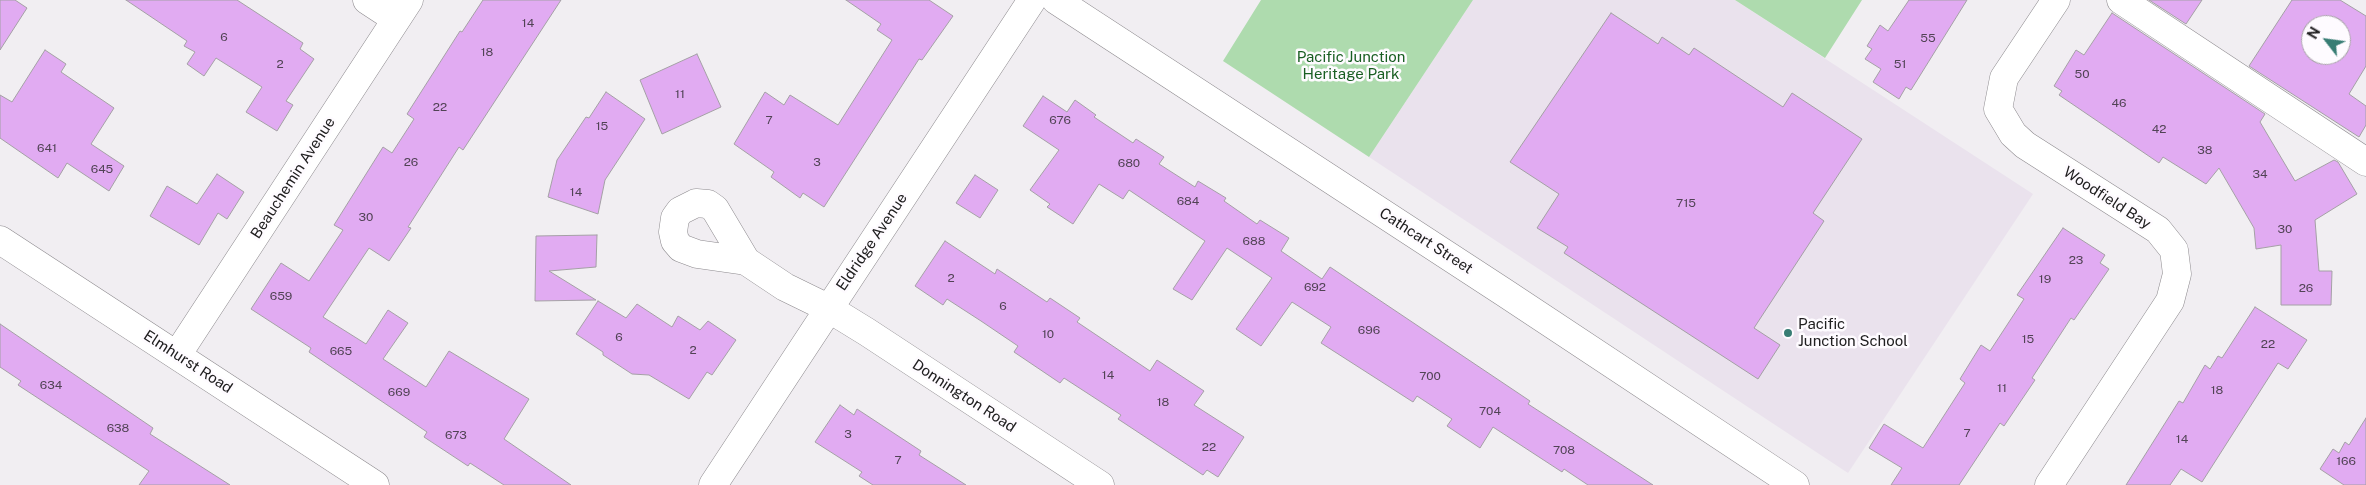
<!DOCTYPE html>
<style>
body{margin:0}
#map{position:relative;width:2366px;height:485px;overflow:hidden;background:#f1eef2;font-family:"Public Sans",sans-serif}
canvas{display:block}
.north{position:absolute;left:2301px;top:15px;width:50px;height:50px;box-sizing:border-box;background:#fefbff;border:1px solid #a6a3a6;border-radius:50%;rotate:300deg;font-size:14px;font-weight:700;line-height:20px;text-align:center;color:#212021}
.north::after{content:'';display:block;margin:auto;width:18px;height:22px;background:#387d74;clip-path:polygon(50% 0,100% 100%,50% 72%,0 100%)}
</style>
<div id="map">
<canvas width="2366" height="485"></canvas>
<div class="north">N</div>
</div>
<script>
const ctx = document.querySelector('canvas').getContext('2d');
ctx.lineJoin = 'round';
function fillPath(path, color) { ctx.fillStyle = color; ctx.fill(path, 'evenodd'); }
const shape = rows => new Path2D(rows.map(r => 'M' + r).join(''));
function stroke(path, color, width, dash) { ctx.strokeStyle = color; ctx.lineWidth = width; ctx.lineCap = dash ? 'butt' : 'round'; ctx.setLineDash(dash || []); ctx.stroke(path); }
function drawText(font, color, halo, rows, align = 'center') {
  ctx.font = font + ' "Public Sans",sans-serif'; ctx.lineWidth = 5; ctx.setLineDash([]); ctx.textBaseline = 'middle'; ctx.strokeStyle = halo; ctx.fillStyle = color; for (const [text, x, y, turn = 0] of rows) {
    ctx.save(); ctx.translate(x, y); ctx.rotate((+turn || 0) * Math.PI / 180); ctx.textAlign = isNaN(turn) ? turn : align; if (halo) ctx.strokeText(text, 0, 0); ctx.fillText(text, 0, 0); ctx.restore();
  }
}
const built = shape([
 [1473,0,1735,0,2033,194,1848,473,1369,157]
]);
const green = shape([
 [1261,0,1473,0,1369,157,1223,61],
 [1735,0,1862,0,1825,58]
]);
const building = shape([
 [0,0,15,0,27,8,0,50,0,0],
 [126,0,237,0,303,43,300,49,314,59,286,101,293,105,277,131,246,112,262,87,216,58,204,76,187,64,195,52,184,46,187,41,126,0],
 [483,0,561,0,463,150,459,147,408,227,411,228,389,261,369,248,323,317,366,344,388,310,408,323,383,359,426,387,449,351,529,399,504,439,571,485,504,485,470,463,468,466,424,437,427,432,309,352,311,348,251,309,281,263,309,281,343,230,334,225,383,147,392,153,414,119,407,114,460,31,462,32,483,0],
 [846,0,929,0,953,16,922,60,919,59,824,207,803,193,800,198,771,177,774,172,734,144,765,92,784,105,790,95,838,125,892,40,877,30,881,24,846,0],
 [1909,0,1967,0,1911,90,1906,87,1899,99,1873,82,1881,69,1865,59,1872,49,1867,46,1880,25,1888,31,1909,0],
 [2149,0,2202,0,2186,24,2149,0],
 [2292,0,2340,0,2366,16,2366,66,2349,94,2366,106,2366,125,2359,137,2249,66,2292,0],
 [2311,25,2341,25,2341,55,2311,55,2311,25],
 [1611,13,1658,44,1662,37,1689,55,1694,48,1783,107,1792,93,1862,139,1813,213,1824,221,1754,328,1780,345,1758,379,1564,253,1568,247,1537,228,1559,194,1510,162,1611,13],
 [2112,13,2265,114,2260,122,2295,181,2334,160,2338,162,2357,194,2315,220,2319,271,2332,271,2331,305,2281,305,2281,245,2256,249,2254,228,2219,168,2206,184,2163,157,2159,163,2059,95,2062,91,2054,86,2076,50,2084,55,2112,13],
 [45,50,66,64,61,72,114,108,91,144,124,166,109,191,67,163,58,178,0,138,0,95,12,102,45,50],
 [697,54,721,107,662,134,640,80,697,54],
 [606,92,645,119,605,180,598,214,548,197,557,160,586,117,589,118,606,92],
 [1043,96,1067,112,1075,100,1096,115,1094,117,1133,143,1136,139,1164,157,1159,164,1195,187,1198,181,1226,198,1224,201,1257,224,1260,220,1289,238,1281,251,1322,279,1330,267,1530,401,1528,404,1653,485,1588,485,1564,469,1562,472,1493,427,1480,448,1447,426,1452,419,1417,396,1413,402,1321,343,1331,327,1292,302,1261,346,1236,329,1272,278,1227,248,1192,300,1173,289,1205,241,1129,190,1123,199,1099,184,1073,224,1047,207,1050,204,1030,190,1059,150,1023,126,1043,96],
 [217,174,244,192,227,219,218,213,199,245,150,216,167,186,197,204,217,174],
 [975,175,998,190,980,218,956,203,975,175],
 [2063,228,2105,255,2100,263,2109,269,2074,320,2071,318,2032,378,2035,380,2004,426,2000,423,1959,485,1891,485,1902,468,1869,448,1884,424,1923,448,1965,383,1960,379,1981,345,1990,351,2024,299,2017,295,2063,228],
 [597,235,596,267,549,271,596,300,535,301,536,236,597,235],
 [945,241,995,274,997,269,1047,302,1050,298,1080,318,1077,322,1150,371,1157,360,1204,391,1194,405,1244,437,1218,477,1207,470,1203,475,1118,419,1121,415,1064,378,1060,383,1014,352,1018,346,981,321,947,299,943,305,915,286,945,241],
 [598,301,626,318,637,304,672,327,678,316,700,330,708,321,736,340,712,375,707,372,689,399,649,375,632,374,603,355,603,352,576,334,598,301],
 [2255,307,2307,340,2288,369,2278,363,2202,482,2181,469,2170,485,2126,485,2179,401,2183,403,2205,365,2210,369,2218,356,2222,358,2255,307],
 [0,324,153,428,150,434,230,485,139,485,149,471,18,385,21,381,0,367,0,324],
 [840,405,854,415,857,409,921,451,919,455,966,485,873,485,859,476,862,472,815,442,840,405],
 [2366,418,2366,485,2344,485,2320,469,2333,449,2339,453,2345,442,2349,445,2366,418]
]);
const minor = shape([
 [367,0,396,19],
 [1056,0,1505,293,1795,485],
 [2121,0,2366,162],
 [696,203,708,204,715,209,746,261,697,254,681,248,675,241,673,232,675,218,680,211,696,203],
 [0,240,375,485],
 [746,261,785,287,828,308,867,332,1100,485],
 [177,355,409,0],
 [713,485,1032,0],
 [2049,485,2170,301,2177,274,2174,250,2158,230,2025,145,2013,134,1998,109,2004,78,2056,0]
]);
const markers = [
 [1788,333,5,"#387d74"]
];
const numberNames = [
 ["14",528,23],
 ["6",224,37],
 ["55",1928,38],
 ["18",487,52],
 ["2",280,64],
 ["51",1900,64],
 ["50",2082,74],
 ["11",680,94],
 ["46",2119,103],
 ["22",440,107],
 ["7",769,120],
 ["676",1060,120],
 ["15",602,126],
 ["42",2159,129],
 ["641",47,148],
 ["38",2205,150],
 ["26",411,162],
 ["3",817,162],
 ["680",1129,163],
 ["645",102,169],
 ["34",2260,174],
 ["14",576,192],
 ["684",1188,201],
 ["715",1686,203],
 ["30",366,217],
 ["30",2285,229],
 ["688",1254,241],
 ["23",2076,260],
 ["2",951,278],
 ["19",2045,279],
 ["692",1315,287],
 ["26",2306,288],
 ["659",281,296],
 ["6",1003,306],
 ["696",1369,330],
 ["10",1048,334],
 ["6",619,337],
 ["15",2028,339],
 ["22",2268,344],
 ["2",693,350],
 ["665",341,351],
 ["14",1108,375],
 ["700",1430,376],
 ["634",51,385],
 ["11",2002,388],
 ["18",2217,390],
 ["669",399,392],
 ["18",1163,402],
 ["704",1490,411],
 ["638",118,428],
 ["7",1967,433],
 ["3",848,434],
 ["673",456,435],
 ["14",2182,439],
 ["22",1209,447],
 ["708",1564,450],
 ["7",898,460],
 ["166",2346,461]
];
const parkNames = [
 ["Pacific Junction",1351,57],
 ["Heritage Park",1351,74]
];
const streetNames = [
 ["Beauchemin Avenue",293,178,-57],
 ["Woodfield Bay",2107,198,33],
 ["Cathcart Street",1426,241,33],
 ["Eldridge Avenue",872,242,-56],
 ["Elmhurst Road",188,362,33],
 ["Donnington Road",964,396,33]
];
const poiNames = [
 ["Pacific",1798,324],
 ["Junction School",1798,341]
];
fillPath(built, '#eae2ed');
fillPath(green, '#aedbae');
fillPath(building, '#e1abf2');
stroke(building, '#a4a0a5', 1);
stroke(minor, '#8d8a8e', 29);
stroke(minor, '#fff', 28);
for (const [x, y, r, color] of markers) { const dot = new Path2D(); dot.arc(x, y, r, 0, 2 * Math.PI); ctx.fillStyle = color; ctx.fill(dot); stroke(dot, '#fefbff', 2); }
drawText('12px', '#514355', null, numberNames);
drawText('15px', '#195e22', '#fefbff', parkNames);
drawText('15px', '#212021', '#fefbff', streetNames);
drawText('15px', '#212021', '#fefbff', poiNames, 'left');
</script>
